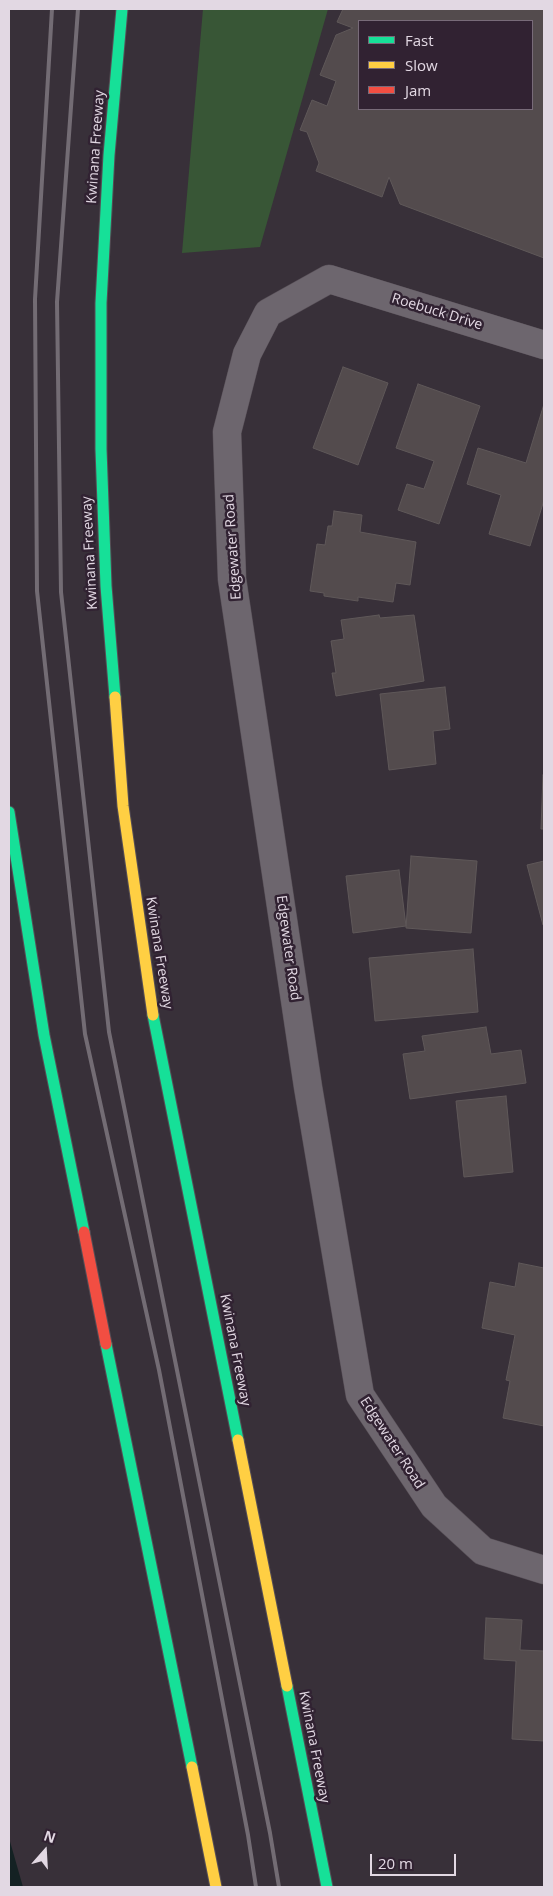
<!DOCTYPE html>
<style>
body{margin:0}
#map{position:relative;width:553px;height:1896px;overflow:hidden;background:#383039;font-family:"Open Sans",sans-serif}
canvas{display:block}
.frame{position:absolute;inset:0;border:10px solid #e2d8e3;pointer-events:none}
.legend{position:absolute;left:358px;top:20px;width:175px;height:90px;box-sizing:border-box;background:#312232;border:1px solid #786b79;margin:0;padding:6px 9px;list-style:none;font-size:15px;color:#e2d8e3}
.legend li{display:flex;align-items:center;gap:10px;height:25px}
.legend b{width:25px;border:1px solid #786b79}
.north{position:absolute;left:20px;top:1826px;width:50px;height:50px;-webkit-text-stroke:4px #312232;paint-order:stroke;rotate:19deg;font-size:14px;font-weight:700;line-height:20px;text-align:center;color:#e2d8e3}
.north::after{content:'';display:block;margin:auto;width:18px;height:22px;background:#e2d8e3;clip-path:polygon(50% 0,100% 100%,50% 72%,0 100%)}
.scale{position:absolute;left:370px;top:1854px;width:86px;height:22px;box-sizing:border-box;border:2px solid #e2d8e3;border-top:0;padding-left:6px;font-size:15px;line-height:18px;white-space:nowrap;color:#e2d8e3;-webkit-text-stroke:4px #312232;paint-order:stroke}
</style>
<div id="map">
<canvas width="553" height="1896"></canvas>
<div class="frame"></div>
<ul class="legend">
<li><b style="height:6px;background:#16e098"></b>Fast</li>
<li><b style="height:6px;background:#ffcf43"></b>Slow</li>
<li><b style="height:6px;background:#f24e42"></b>Jam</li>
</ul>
<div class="north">N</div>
<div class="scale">20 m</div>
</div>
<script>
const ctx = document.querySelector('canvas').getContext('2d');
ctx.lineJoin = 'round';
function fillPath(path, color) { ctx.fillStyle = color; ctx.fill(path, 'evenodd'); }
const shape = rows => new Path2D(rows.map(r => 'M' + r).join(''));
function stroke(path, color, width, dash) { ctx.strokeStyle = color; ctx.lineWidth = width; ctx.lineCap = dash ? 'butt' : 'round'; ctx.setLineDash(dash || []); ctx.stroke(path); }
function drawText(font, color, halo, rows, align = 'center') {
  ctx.font = font + ' "Open Sans",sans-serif'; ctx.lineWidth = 5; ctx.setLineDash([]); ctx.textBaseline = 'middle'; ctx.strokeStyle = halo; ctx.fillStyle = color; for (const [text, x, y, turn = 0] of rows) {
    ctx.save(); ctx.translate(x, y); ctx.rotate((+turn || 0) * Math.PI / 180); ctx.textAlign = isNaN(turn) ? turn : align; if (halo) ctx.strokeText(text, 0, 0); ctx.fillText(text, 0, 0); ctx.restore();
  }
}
const green = shape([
 [203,9,328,9,260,247,182,253]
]);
const water = shape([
 [9,1838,23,1887,9,1887]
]);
const building = shape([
 [343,9,544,9,544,258,400,204,389,177,382,197,316,171,319,163,307,132,300,130,312,100,327,106,336,81,320,75,336,35,353,28,337,22,343,9],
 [359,21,532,21,532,109,359,109,359,21],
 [343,367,388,383,358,465,313,448,343,367],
 [418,384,480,406,439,524,398,510,407,484,424,489,434,461,396,448,418,384],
 [544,404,544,500,530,546,489,534,501,495,467,484,478,448,526,463,544,404],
 [334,511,362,515,360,532,416,542,410,585,396,583,393,602,358,597,358,601,324,596,324,593,310,591,317,544,325,545,328,526,332,526,334,511],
 [379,615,380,618,414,615,424,681,336,696,332,673,336,673,331,641,344,639,341,620,379,615],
 [445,687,450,729,433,731,436,764,389,770,380,694,445,687],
 [543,775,544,775,544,829,541,829,543,775],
 [411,856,477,861,471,933,406,928,411,856],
 [544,861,544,925,543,925,527,865,544,861],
 [399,870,406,926,353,933,346,876,399,870],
 [473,949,478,1012,375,1021,369,958,473,949],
 [486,1027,491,1054,521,1050,526,1083,410,1099,403,1054,425,1051,422,1036,486,1027],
 [506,1096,513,1172,464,1177,456,1101,506,1096],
 [519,1263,544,1268,544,1426,503,1418,510,1381,506,1380,515,1335,482,1328,490,1282,515,1287,519,1263],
 [486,1618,522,1620,520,1650,544,1651,544,1741,512,1739,516,1661,484,1659,486,1618]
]);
const street = shape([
 [544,345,329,279,268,313,247,354,227,432,232,579,308,1087,360,1395,434,1506,483,1551,544,1570]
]);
const fast = shape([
 [115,697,106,586,101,449,101,303,109,155,122,9],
 [9,812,44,1035,84,1232],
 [153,1015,238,1440],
 [106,1344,192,1767],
 [287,1686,327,1887]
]);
const slow = shape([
 [115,697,123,806,153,1015],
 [238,1440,287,1686],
 [192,1767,216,1887]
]);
const jam = shape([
 [84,1232,106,1344]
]);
const rail = shape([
 [52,9,35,299,37,591,85,1034,159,1370,248,1835,256,1887],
 [78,9,57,302,61,592,109,1032,270,1833,279,1887]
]);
const streetNames = [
 ["Kwinana Freeway",96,147,-86],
 ["Roebuck Drive",437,312,17],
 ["Edgewater Road",233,547,-94],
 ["Kwinana Freeway",90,553,-93],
 ["Edgewater Road",288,948,82],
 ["Kwinana Freeway",159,953,81],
 ["Kwinana Freeway",235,1350,79],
 ["Edgewater Road",392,1443,57],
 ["Kwinana Freeway",314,1747,79]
];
fillPath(green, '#385636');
fillPath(water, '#142123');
fillPath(building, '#534b4d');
stroke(building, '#5f5859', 1);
stroke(street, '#564e56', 29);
stroke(fast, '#564e56', 13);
stroke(slow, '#564e56', 13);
stroke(jam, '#564e56', 13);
stroke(street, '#6d666e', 28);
stroke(fast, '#16e098', 11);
stroke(slow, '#ffcf43', 11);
stroke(jam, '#f24e42', 11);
stroke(rail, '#736c74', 4);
drawText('14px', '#e2d8e3', '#312232', streetNames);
</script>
